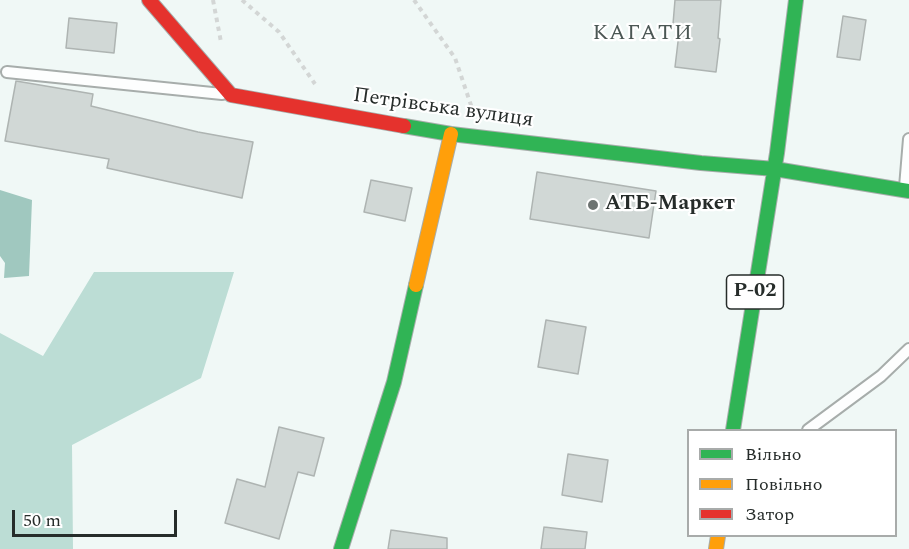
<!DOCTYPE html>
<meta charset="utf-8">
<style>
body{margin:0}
#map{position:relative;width:909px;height:549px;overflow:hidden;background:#f0f8f6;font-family:Spectral,serif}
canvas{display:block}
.legend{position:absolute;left:687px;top:429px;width:210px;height:108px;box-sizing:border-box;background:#fff;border:2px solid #a8abaa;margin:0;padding:8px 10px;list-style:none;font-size:18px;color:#262c2a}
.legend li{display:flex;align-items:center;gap:12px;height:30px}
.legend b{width:30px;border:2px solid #a8abaa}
.scale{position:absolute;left:12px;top:510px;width:165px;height:27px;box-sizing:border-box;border:3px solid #262c2a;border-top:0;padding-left:8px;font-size:18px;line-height:21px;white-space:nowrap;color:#262c2a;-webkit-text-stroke:4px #fff;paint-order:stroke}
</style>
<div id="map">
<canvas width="909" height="549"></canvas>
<ul class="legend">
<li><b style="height:8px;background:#30b455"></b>Вільно</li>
<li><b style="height:8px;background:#ff9f0a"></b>Повільно</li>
<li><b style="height:8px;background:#e5322d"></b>Затор</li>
</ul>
<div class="scale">50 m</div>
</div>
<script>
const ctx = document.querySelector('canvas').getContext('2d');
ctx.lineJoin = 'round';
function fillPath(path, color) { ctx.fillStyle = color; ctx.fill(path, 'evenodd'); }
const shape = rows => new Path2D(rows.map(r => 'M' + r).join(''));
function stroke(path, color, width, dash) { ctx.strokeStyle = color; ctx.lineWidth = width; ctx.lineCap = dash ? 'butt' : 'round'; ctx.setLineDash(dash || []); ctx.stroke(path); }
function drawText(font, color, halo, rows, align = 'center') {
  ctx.font = font + ' Spectral,serif'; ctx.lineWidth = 4.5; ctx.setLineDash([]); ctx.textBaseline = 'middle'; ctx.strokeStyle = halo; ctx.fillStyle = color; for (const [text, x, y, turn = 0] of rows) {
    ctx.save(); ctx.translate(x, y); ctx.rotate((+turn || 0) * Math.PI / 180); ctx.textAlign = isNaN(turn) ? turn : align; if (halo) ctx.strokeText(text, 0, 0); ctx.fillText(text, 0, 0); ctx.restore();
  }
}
const forest = shape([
 [94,272,234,272,201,378,72,445,73,549,0,549,0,333,43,356]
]);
const water = shape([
 [0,190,32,200,29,276,4,278,5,263,0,256]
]);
const building = shape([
 [675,0,721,0,718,38,720,39,716,72,675,67,680,25,673,24,675,0],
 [843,16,866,20,860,60,837,57,843,16],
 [69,18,117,23,114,53,66,48,69,18],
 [16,81,93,94,91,106,198,132,253,142,242,198,107,168,109,159,5,141,16,81],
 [537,172,656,191,649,238,530,219,537,172],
 [371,180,412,188,405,221,364,212,371,180],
 [546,320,586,327,578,374,538,367,546,320],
 [279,427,324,438,314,476,298,472,279,539,225,523,237,479,265,487,279,427],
 [568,454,608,460,602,502,562,495,568,454],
 [544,527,587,532,585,549,541,549,544,527],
 [391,530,447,538,447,549,388,549,391,530]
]);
const path = shape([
 [213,0,221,42],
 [242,0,279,32,315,84],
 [414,0,455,58,473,111]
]);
const lane = shape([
 [7,72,222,94],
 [905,187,909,139],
 [808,430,881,376,909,349]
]);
const fast = shape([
 [404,126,451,134,701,163,775,169,909,191],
 [733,430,777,153,796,0],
 [341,549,394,382,416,285]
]);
const slow = shape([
 [416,285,451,134],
 [716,549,718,536]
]);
const jam = shape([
 [149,0,231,95,404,126]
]);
const markers = [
 [593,205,6,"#6d7371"]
];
const shields = [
 [755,292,57]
];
const shieldNames = [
 ["Р-02",755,292]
];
const streetNames = [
 ["Петрівська вулиця",443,109,8]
];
const poiNames = [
 ["АТБ-Маркет",605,205]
];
const neighbourhoodNames = [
 ["КАГАТИ",643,35]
];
fillPath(forest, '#bcddd5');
fillPath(water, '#a0c8bf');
fillPath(building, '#d1d8d6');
stroke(building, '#aeb4b2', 1.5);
stroke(lane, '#a7adab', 14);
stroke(fast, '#a7adab', 16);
stroke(slow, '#a7adab', 16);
stroke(jam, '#a7adab', 16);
stroke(path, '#d3d6d5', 4, [4.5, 4.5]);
stroke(lane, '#fdfefe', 10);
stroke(fast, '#30b455', 14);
stroke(slow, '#ff9f0a', 14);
stroke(jam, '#e5322d', 14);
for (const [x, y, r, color] of markers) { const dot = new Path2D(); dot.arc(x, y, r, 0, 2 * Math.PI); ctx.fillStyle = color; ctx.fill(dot); stroke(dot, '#fff', 2); }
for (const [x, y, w] of shields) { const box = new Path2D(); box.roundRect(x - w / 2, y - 17, w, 34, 4.5); ctx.fillStyle = '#fff'; ctx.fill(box); stroke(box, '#262c2a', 1.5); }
drawText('bold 20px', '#262c2a', null, shieldNames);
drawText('21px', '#262c2a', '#fff', streetNames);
drawText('bold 21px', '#262c2a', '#fff', poiNames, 'left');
ctx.letterSpacing = '1.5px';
drawText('22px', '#4b5754', '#fff', neighbourhoodNames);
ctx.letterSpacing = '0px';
</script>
